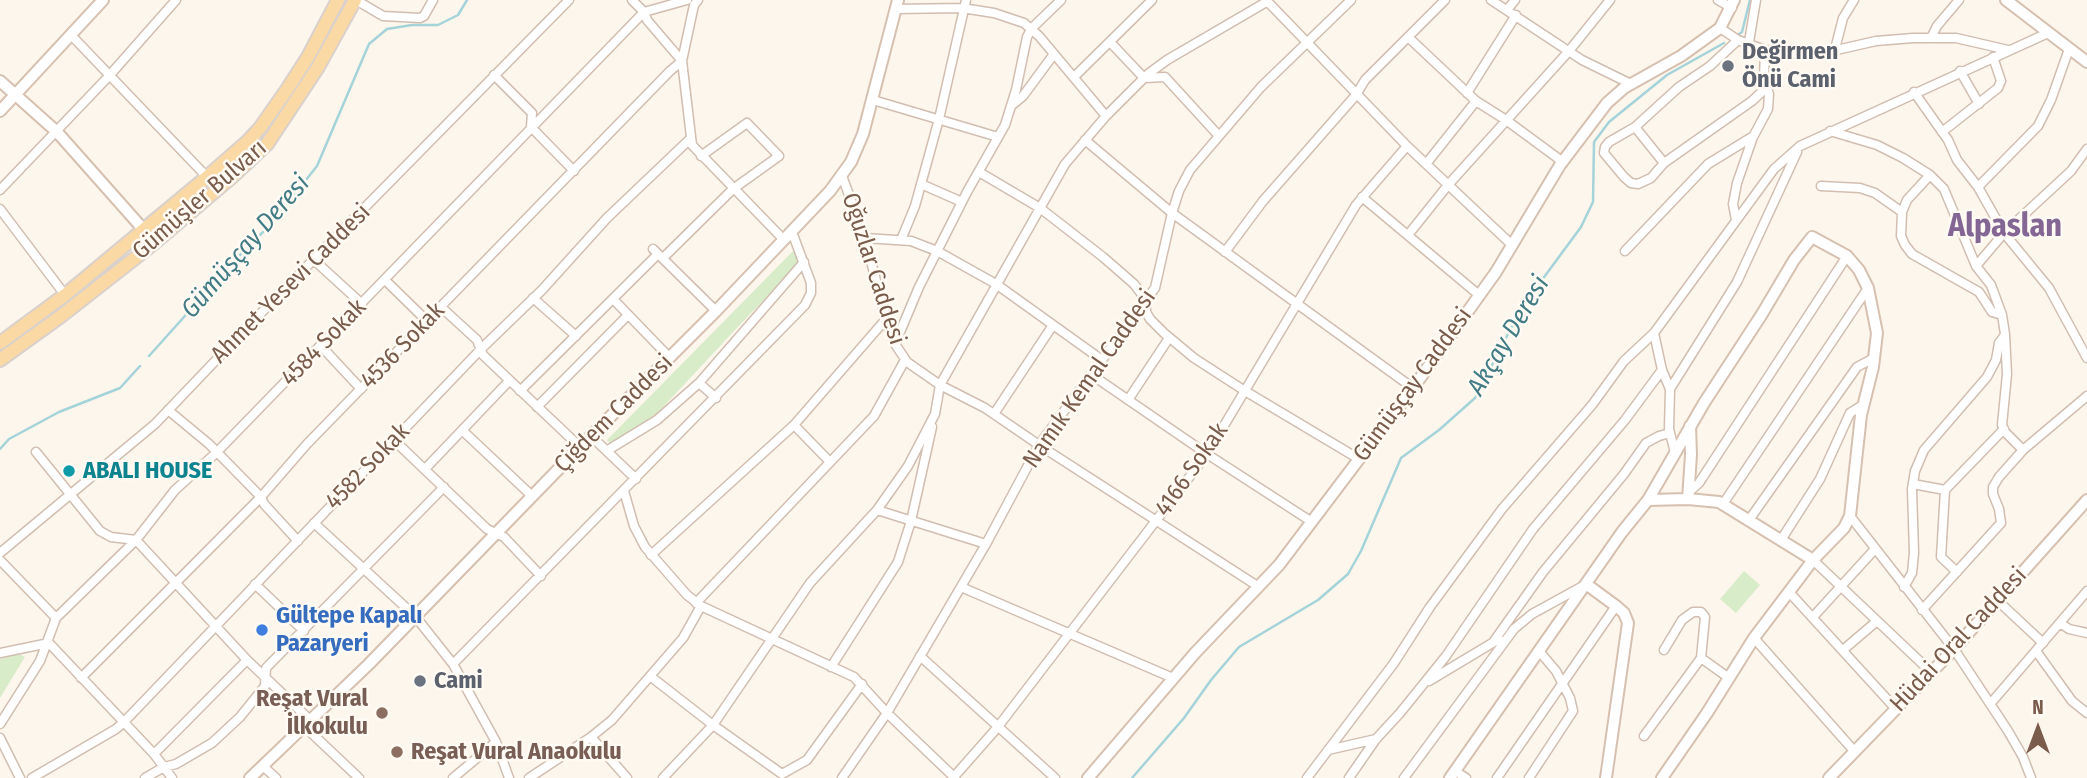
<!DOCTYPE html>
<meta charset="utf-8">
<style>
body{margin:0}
#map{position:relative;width:2087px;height:778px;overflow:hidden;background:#fdf6ec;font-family:"Fira Sans Condensed",sans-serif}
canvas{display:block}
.north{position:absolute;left:2003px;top:694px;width:70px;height:70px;-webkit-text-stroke:5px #fffaf3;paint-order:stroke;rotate:0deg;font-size:19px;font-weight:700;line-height:28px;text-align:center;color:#7a5c4d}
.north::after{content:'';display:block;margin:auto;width:24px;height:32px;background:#7a5c4d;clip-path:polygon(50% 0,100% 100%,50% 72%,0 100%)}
</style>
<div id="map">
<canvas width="2087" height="778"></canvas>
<div class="north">N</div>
</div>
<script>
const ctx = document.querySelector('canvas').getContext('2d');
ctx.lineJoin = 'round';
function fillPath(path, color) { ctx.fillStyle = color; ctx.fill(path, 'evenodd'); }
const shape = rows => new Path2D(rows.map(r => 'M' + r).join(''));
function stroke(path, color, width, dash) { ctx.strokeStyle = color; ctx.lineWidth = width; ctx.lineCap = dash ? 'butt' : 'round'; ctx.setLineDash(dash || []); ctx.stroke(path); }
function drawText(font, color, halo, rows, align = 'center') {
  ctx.font = font + ' "Fira Sans Condensed",sans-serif'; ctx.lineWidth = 5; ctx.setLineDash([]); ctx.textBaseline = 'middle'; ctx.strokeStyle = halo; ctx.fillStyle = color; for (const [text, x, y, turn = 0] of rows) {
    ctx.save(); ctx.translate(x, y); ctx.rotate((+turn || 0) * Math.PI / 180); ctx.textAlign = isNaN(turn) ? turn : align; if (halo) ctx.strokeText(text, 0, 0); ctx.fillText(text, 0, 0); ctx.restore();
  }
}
const green = shape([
 [794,250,799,257,798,265,789,276,750,314,636,436,616,450,607,440],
 [1744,571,1760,585,1736,613,1720,599],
 [19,654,25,657,0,698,0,659]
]);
const stream = shape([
 [1739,34,1742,32,1750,0],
 [149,356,236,259,272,223,317,166,369,44,387,29,412,25,438,25,458,15,467,0],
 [0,449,9,439,59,412,120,388,140,366],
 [1132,778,1184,718,1211,680,1239,647,1318,600,1348,574,1361,551,1401,458,1439,430,1475,398,1522,307,1581,227,1593,202,1594,142,1609,122,1667,75,1724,43]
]);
const street = shape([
 [356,0,383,16,420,18,424,16,433,0],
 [632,0,644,12,647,20,682,61,692,145,784,240],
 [1266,0,1407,146,1512,245],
 [1491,0,1582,60,1631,84],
 [1718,0,1732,8],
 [896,9,962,8,994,13,1024,23,1039,36,1106,116],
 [1507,10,1515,0],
 [1720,28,1738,40,1765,50,1802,54,1819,54,1876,41,1913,38,1956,38,2008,50],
 [71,35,207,177],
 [1408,37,1476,101,1506,120,1563,162],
 [1931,38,1937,26,1959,0],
 [1738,40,1710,66,1679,87,1635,127,1609,142,1605,147,1604,153,1624,177,1631,183,1638,184,1651,178,1664,163,1752,101,1767,87],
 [1110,42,1144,78,1165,77,1219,136],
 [1749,42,1756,0],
 [1835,49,1843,18,1854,0],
 [1960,71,1979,104],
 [494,75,532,113,531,127,574,171],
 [1074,77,1152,0],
 [1914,92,1948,140,1957,160,1978,187,2004,233,2049,288,2087,358],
 [1467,93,1516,15],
 [873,100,998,137],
 [1011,106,1023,96,1054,54],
 [1635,127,1664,163],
 [1830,131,1877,145,1903,158,1930,175,1944,189,1976,266,1991,285,2002,315,2005,334,2007,374,2002,425,2005,432,2023,450],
 [1942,132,1998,88,2001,81,1993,57],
 [1085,140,1172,213,1413,388],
 [1426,164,1476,101],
 [979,172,1040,208,1103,257,1134,284,1146,300,1146,312,1150,319,1164,333,1194,358,1245,391,1359,459],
 [1930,175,1907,200,1902,212,1901,236,1905,245,1912,254,1979,292,1992,312,2002,315],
 [842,176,865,238,886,319,895,344,907,362,940,385,985,408,1039,445,1259,587],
 [921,184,962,202],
 [1821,186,1860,188,1875,193,1902,212],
 [1978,187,2038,126,2051,100,2069,49],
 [0,190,109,76,176,0],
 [1362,197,1479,295],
 [0,209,65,295],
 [1736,220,1733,204,1737,183,1753,137,1768,109,1769,94,1764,79,1765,50],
 [1408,235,1448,185,1569,51,1610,0],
 [865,238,911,241,937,251,996,284,1102,360],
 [901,240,915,206,939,119,966,0],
 [653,249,716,311],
 [1625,251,1708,164,1752,137],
 [1225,252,1263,201,1356,95,1365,80,1445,0],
 [663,258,733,189,779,156,747,123,701,156],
 [314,260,362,304],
 [1976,266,2004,233,2071,171,2087,149],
 [385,280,427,321],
 [533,298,576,336],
 [613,299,670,358],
 [441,307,477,340,483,355,580,447],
 [1654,333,1662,370,1670,389,1669,429,1675,453],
 [895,344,919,287,967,192,1005,125,1016,90,1027,37,1032,28,1061,0],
 [321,346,361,389],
 [1092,375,1207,454,1312,522],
 [699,383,716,398],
 [1670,389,1737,282,1797,152],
 [520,391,658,254],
 [1128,400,1169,338],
 [537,407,628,315],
 [168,410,209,444,261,497,264,504,298,541],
 [994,414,1053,325],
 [794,425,830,462],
 [463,431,532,496],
 [591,436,636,479],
 [396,437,398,444,487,529,504,537,541,576],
 [608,450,657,420,699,383,804,262],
 [36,452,100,531,111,537,136,540,247,660,311,721],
 [425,469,509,381],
 [1913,484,1945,490],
 [624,491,634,526,645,547,687,595,701,606,854,677,887,713,955,778],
 [1689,492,1699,483,1847,256],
 [1723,504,1868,288],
 [877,510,908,466,935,414,940,385,1065,164,1106,116,1148,74,1167,60,1268,1],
 [1850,516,1954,649,2008,731,2023,757,2031,778],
 [1749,520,1857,367,1874,358],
 [314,523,415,616,453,664,496,742,509,778],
 [1781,540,1820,479,1850,413,1863,405],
 [0,553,155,424,260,314,569,0],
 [651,555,794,425,886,319],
 [0,560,56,618],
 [1813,560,1931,672],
 [1957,572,1941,557,1945,490,2004,429],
 [255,584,304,631],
 [961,587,1173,678],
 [1904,587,1912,573,1914,553,1912,489,1915,471,1924,450,1987,377,1996,360,1999,343,2005,335],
 [1789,592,1896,709],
 [1997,600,2043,643],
 [696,603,874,416,905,360],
 [1922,610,2001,523,1999,509,1993,494,1993,487,1999,477,2023,450,2087,396],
 [1813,617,1875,549],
 [2060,623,2069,629,2087,633],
 [1754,638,1855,752],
 [1494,641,1543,572,1624,474,1646,443,1659,436,1670,433],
 [1664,650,1682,620,1693,612,1701,612,1705,617,1701,658,1729,678],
 [1843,650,1877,621],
 [2036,651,2072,701,2087,713],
 [0,653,49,643,154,754,172,778],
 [920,656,1055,778],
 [453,664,805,305,811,293,811,283,792,232],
 [831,667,898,562,911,521,932,427],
 [650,676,713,725,782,774,807,760,862,684],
 [81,678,261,497,307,444,670,71,682,61,694,5,698,0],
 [1429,681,1499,639],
 [1991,703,2087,591],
 [0,724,40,661,56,618,136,540,175,490,216,453,644,12,687,0],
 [305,727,359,778],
 [1644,736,1701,658],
 [591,737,627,778],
 [0,738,20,778],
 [1328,750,1376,739],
 [154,754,247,660],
 [264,767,276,778],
 [1455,771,1466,778],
 [32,778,116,729,124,722,482,348,542,290,607,218,690,139],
 [145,778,164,767,176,764,212,743,240,717,265,686,266,668,444,487],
 [453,778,496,742],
 [529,778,591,737,612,720,683,638,701,606],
 [663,778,713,725,810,583,877,510,986,544],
 [842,778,887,713,986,544,1039,445,1155,288,1172,213,1179,191,1190,170,1261,87,1351,0],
 [953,778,997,728,1207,454,1356,205,1407,146],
 [1307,778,1394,663,1430,607,1502,509,1592,405,1624,361,1654,333,1774,169,1800,146,2048,33],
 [1349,778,1376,739,1400,713,1446,656,1533,529,1625,420,1662,370],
 [1404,778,1514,629,1532,614,1583,586],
 [1497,778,1616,606],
 [1529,778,1573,711,1570,698,1556,671,1539,651]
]);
const secondary = shape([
 [2006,0,2087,62],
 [0,81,57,132,143,229],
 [0,111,103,0],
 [1688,499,1691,455,1690,426],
 [1648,500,1688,499,1719,502,1813,560],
 [1586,584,1616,606,1624,613,1628,623,1606,778],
 [250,778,369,664,580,447,716,311,830,191,851,162,863,134,898,0],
 [1088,778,1195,653,1279,565,1418,381,1496,272,1560,165,1607,103,1624,88,1681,56,1720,28,1734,0],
 [1450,778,1622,532,1648,500,1704,403,1762,314,1794,260,1812,237,1847,256,1859,270,1868,288,1877,333,1873,367,1861,415,1850,516,1844,528,1813,560,1754,638,1707,713,1662,778],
 [1829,778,1954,649,2087,500]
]);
const primary = shape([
 [0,343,65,295,207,177,248,141,260,128,286,91,308,57,338,0],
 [0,360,61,316,153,244,233,176,267,144,318,67,355,0]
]);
const markers = [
 [1728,66,7,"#6b7280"],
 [69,471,7,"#0f9aa8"],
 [262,630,7,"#3f7fe0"],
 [420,681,7,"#6b7280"],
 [382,713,7,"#8d6e63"],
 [397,752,7,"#8d6e63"]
];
const worshipNames = [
 ["Değirmen",1742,52],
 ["Önü Cami",1742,80],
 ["Cami",434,681]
];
const streetNames = [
 ["Gümüşler Bulvarı",200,200,-41],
 ["Oğuzlar Caddesi",873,269,72],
 ["Ahmet Yesevi Caddesi",291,284,-45],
 ["4584 Sokak",324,343,-46],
 ["4536 Sokak",403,346,-46],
 ["Namık Kemal Caddesi",1090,379,-55],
 ["Gümüşçay Caddesi",1413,385,-54],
 ["Çiğdem Caddesi",614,414,-45],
 ["4582 Sokak",368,467,-46],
 ["4166 Sokak",1192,470,-55],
 ["Hüdai Oral Caddesi",1959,640,-47]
];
const cultureNames = [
 ["ABALI HOUSE",83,471]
];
const shopNames = [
 ["Gültepe Kapalı",276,616],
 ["Pazaryeri",276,644]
];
const educationNames = [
 ["Reşat Vural",368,699],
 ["İlkokulu",368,727],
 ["Reşat Vural Anaokulu",411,752,"left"]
];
const waterNames = [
 ["Gümüşçay Deresi",246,247,-49],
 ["Akçay Deresi",1509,336,-59]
];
const districtNames = [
 ["Alpaslan",2005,227]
];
fillPath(green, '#d8ecc9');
stroke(stream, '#a5d3da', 2.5);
stroke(street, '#d1beb0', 11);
stroke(secondary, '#d6c0b0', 14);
stroke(primary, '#dad1cd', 16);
stroke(street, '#fff', 8);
stroke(secondary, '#fff', 10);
stroke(primary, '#fbd9a5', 12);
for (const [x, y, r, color] of markers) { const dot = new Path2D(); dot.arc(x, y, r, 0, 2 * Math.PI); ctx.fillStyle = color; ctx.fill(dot); stroke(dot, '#fffaf3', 2.5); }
drawText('bold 24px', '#5b616d', '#fffaf3', worshipNames, 'left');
drawText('24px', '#7a5c4d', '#fffaf3', streetNames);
drawText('bold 24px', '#0d838f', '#fffaf3', cultureNames, 'left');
drawText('bold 24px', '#366cbe', '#fffaf3', shopNames, 'left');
drawText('bold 24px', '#785e54', '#fffaf3', educationNames, 'right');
drawText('italic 26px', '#437c86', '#fffaf3', waterNames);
drawText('bold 32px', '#846695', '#fffaf3', districtNames);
</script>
